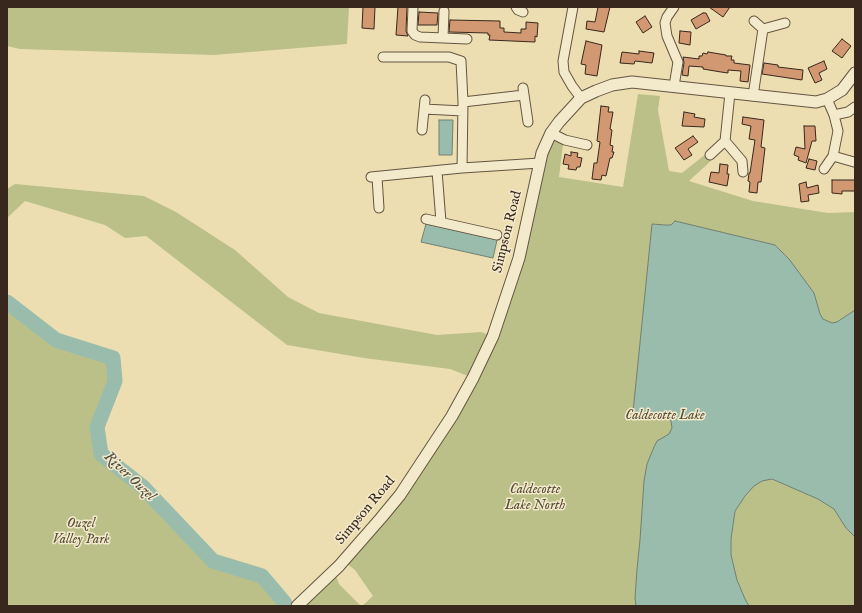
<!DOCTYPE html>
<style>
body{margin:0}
#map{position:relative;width:862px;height:613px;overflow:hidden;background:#ecdeb1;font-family:"IM FELL English",serif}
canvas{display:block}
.frame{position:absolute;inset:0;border:8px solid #37271c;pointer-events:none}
</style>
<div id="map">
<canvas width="862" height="613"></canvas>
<div class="frame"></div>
</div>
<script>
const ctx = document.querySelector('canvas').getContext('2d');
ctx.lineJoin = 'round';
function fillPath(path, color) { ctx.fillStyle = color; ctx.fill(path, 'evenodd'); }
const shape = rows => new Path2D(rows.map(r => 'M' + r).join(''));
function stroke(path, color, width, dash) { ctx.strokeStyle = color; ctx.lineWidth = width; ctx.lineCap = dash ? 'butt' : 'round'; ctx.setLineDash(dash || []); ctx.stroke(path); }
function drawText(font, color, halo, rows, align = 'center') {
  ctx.font = font + ' "IM FELL English",serif'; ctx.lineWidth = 3; ctx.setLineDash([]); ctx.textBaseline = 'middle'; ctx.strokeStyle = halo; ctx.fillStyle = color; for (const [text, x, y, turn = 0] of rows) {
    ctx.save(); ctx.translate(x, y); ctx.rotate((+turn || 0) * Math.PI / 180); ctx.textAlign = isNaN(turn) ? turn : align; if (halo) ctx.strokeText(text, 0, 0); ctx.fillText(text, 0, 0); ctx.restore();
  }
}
const green = shape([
 [7,7,349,7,347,44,214,55,20,49,7,46],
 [638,94,660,96,658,110,669,171,682,173,707,153,713,159,689,181,753,201,828,213,855,212,855,606,362,606,373,596,355,570,343,561,381,518,473,378,450,369,364,358,287,345,146,236,125,238,105,225,25,201,7,218,7,189,15,184,144,196,176,212,235,250,288,297,319,313,437,335,481,332,493,336,551,133,565,140,563,144,559,177,623,187],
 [7,302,56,340,113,358,115,381,97,427,101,454,143,487,213,561,262,576,284,602,286,606,7,606],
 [334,571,339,584,361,606,297,606]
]);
const water = shape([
 [439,120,453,120,452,155,439,155,439,120],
 [675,221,775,245,789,259,814,293,820,314,823,319,832,323,837,322,855,310,855,537,846,528,834,509,818,499,772,479,762,481,754,486,745,496,735,511,731,539,731,555,737,580,745,599,749,606,636,606,635,598,637,569,640,540,644,481,647,464,654,447,657,441,669,434,672,428,671,421,668,417,661,414,655,415,633,412,652,224,665,225,671,225,675,221],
 [426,224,497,240,493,258,421,242,426,224]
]);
const river = shape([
 [7,302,56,340,113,358,115,381,97,427,101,454,143,487,213,561,262,576,284,602,286,606]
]);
const building = shape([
 [363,7,375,7,374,29,362,28,363,7],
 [398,7,407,7,406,31,408,36,396,35,398,7],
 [598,7,610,7,604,32,586,29,587,21,595,22,598,7],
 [709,7,730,7,723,17,709,7],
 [419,12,438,13,437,25,418,25,419,12],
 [703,13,706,13,710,21,696,29,691,20,703,13],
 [645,16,652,27,643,33,636,22,645,16],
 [450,20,500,21,500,28,504,28,504,32,521,33,521,29,526,29,526,22,538,23,537,37,535,36,535,42,489,40,490,35,488,35,488,33,449,32,450,20],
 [680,31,691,32,690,45,679,43,680,31],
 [842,39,851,46,842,58,832,51,842,39],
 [586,41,602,45,597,76,585,74,586,65,581,64,586,41],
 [639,51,654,53,652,63,635,61,634,64,620,63,622,52,639,54,639,51],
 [708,52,726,55,726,56,732,56,731,60,734,60,734,63,750,65,748,82,740,81,741,71,728,70,728,73,721,72,703,69,703,67,689,66,688,76,682,75,684,63,683,57,699,59,699,56,702,56,703,53,707,54,708,52],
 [824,61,827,69,819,73,822,80,815,83,808,68,824,61],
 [764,63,778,65,778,67,803,70,802,80,762,74,764,63],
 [601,106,609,107,608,112,613,112,610,129,612,130,610,145,613,146,612,152,614,152,612,158,610,158,606,176,602,175,601,180,592,179,594,163,597,163,600,142,597,141,601,106],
 [684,112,695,114,694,117,705,119,704,127,682,126,684,112],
 [743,117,764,120,761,147,765,148,761,182,758,182,757,193,749,192,750,182,748,181,749,173,750,173,755,140,749,139,751,126,742,124,743,117],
 [804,126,815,126,816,141,812,141,806,163,798,160,799,157,794,155,796,147,805,149,804,126],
 [693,136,698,142,688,149,692,155,684,160,675,148,693,136],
 [571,152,578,153,577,157,582,158,580,167,577,167,576,170,568,169,569,165,563,164,565,154,571,156,571,152],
 [809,159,817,161,815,170,806,168,809,159],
 [720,164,728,165,727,174,729,174,727,186,709,182,711,172,719,173,720,164],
 [832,180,855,180,855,191,842,191,842,194,832,193,832,180],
 [806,182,807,188,818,185,819,193,808,195,809,201,801,202,799,184,806,182]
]);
const minor = shape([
 [413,7,412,31,415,35,420,37,467,39],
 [516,7,518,10,523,12],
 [573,7,563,61,564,72,572,86,581,98],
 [674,7,667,17,665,23,667,36,678,62,674,86],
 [754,21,763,29,785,23],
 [443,38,444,11],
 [383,57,449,57,461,61,463,102,462,168],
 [523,88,528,122],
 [753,96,763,29],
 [827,99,834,115,838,131,833,156],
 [463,102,524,95],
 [424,109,463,111],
 [834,115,848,112,855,107],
 [422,130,425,100],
 [551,133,565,140,587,145],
 [725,141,742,161,743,172],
 [710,155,725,141,730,93],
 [824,169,833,156,854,162],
 [437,171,441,222],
 [371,177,462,168,540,163],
 [377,177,379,208],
 [426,219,497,235]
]);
const tertiary = shape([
 [297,606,339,566,381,518,400,495,452,416,473,378,493,336,519,258,542,153,551,133,559,122,581,98,596,91,612,85,632,82,816,102,827,99,842,90,855,73]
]);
const streetNames = [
 ["Simpson Road",508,232,-76],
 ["Simpson Road",366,511,-50]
];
const parkNames = [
 ["Caldecotte Lake",665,416],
 ["Caldecotte",535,490],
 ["Lake North",535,506],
 ["Ouzel",81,524],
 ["Valley Park",81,540]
];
const waterNames = [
 ["River Ouzel",129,477,43]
];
fillPath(green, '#bbc089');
fillPath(water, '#99bcac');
stroke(water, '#728072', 1);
stroke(river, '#99bcac', 15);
fillPath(building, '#d29872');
stroke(building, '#37271c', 1);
stroke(minor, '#645541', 11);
stroke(tertiary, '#645541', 13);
stroke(minor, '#f3eacc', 9);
stroke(tertiary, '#f3eacc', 11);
drawText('14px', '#37271c', '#f3eacc', streetNames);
drawText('italic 14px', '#584d37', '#f3eacc', parkNames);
drawText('italic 15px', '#504c40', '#f3eacc', waterNames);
</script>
